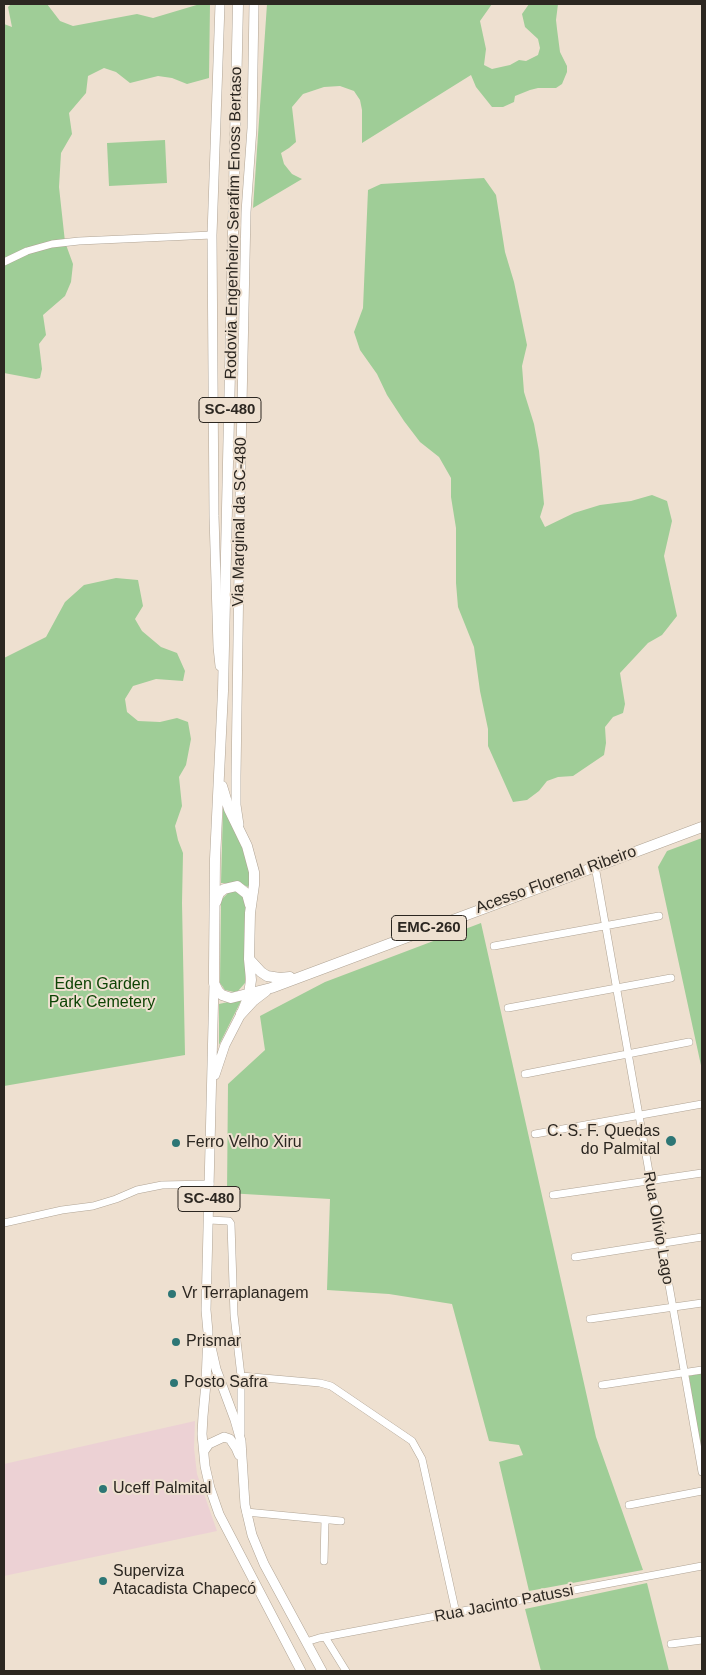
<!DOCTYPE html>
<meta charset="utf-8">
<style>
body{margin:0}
#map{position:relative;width:706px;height:1675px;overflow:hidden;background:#eee0d0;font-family:Arial,sans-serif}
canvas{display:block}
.frame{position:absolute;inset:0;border:5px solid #2c2721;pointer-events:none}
</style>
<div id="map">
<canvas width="706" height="1675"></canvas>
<div class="frame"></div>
</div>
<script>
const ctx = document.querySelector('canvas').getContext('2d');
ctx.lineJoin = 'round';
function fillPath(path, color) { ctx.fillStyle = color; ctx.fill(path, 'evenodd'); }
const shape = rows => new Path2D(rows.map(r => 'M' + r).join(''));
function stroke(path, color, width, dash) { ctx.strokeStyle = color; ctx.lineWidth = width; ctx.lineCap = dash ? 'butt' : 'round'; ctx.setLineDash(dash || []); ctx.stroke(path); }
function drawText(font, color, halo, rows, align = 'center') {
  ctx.font = font + ' Arial,sans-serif'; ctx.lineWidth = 4; ctx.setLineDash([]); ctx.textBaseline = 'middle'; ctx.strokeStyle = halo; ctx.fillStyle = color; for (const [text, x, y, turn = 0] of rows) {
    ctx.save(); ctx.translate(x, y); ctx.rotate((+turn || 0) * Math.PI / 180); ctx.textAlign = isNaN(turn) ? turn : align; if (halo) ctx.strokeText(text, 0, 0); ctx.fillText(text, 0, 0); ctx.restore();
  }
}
const education = shape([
 [195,1421,194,1448,197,1474,217,1531,4,1576,4,1464]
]);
const green = shape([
 [11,4,47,4,60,21,73,26,137,14,153,18,200,4,210,4,209,78,187,84,172,78,158,76,130,83,116,72,104,68,88,76,86,93,69,113,72,134,61,153,59,187,65,242,73,264,71,282,65,296,43,315,46,335,39,344,42,369,40,378,36,379,4,373,4,24,12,27,8,7],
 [267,4,492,4,480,21,486,49,484,65,492,69,510,65,519,60,526,61,538,55,540,48,538,39,525,27,522,14,529,4,558,4,556,20,557,29,560,52,567,66,567,72,562,84,556,88,538,88,530,90,515,96,514,102,503,107,492,107,476,87,471,75,362,143,362,110,360,100,354,91,340,86,324,87,303,94,292,107,296,142,289,148,281,153,284,164,292,174,302,179,253,208],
 [165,140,167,183,109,186,107,143],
 [484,178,496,195,505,252,514,282,527,345,522,366,524,392,534,424,539,451,544,504,540,517,545,527,574,513,600,505,631,501,652,495,667,501,672,521,664,556,677,616,662,635,648,643,620,673,625,704,623,713,613,717,605,727,606,743,604,755,573,776,558,777,547,781,539,791,527,800,513,802,488,746,488,729,480,691,474,647,458,607,456,583,456,528,451,497,451,478,439,457,420,442,404,421,387,395,377,374,360,350,354,332,363,308,368,190,381,184],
 [116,578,138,580,143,606,135,619,142,631,161,647,177,653,185,671,183,681,156,679,133,686,125,699,127,712,138,721,160,722,177,718,188,722,191,739,186,765,179,777,182,806,175,826,178,840,183,853,182,903,185,1055,4,1086,4,658,46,637,65,602,84,585],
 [223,808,225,808,248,855,252,889,240,883,221,883],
 [702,838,702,1070,658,867,667,851],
 [232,891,236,891,246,898,247,914,245,983,238,991,234,992,225,990,220,983,221,900,228,893],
 [481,923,596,1437,643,1570,529,1591,499,1462,523,1455,519,1445,489,1441,452,1304,389,1294,327,1290,330,1199,227,1193,228,1084,265,1050,260,1016,325,982],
 [242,999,219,1045,219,1004],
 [702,1373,702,1461,689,1376],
 [647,1583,669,1671,541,1671,525,1609]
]);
const minor = shape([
 [4,262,27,251,52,244,79,241,212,235],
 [595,866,702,1472],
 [494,946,659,916],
 [508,1008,671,978],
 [525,1074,689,1042],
 [535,1134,702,1104],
 [553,1195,702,1173],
 [209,1220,229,1221,231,1224,234,1315,241,1376,241,1434],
 [4,1223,62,1210,93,1206,116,1199,137,1190,162,1185,210,1184],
 [575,1257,702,1237],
 [590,1319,702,1303],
 [241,1376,320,1383,331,1386,412,1441,422,1459,456,1613],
 [602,1385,702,1370],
 [629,1505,702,1491],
 [246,1512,341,1521],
 [324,1561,325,1520],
 [325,1637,346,1671],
 [306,1642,319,1638,702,1566],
 [671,1644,702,1640]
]);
const major = shape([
 [220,4,212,235,214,516,218,647,220,666],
 [239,825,236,805,236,776,240,501,246,212,252,128,254,4],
 [214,983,206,1310,208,1332,206,1383,203,1416,202,1434,205,1466,210,1488,219,1514,301,1671],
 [215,1075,225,1045,241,1014,249,994],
 [211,1347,216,1369,235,1420,241,1441,245,1505,252,1535,264,1564,322,1671],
 [204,1451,209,1444,224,1437,230,1439,236,1448,239,1455]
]);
const highway = shape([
 [238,4,223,691,215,859,214,967,214,983,218,991,222,995,231,998,271,988,702,827],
 [222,786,229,809,247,846,254,872,254,885,250,913,249,959,251,980,249,994],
 [216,902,219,893,224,889,237,886,247,894,250,905],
 [249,959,261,972,267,976,280,978,290,977],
 [241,1014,253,1001,266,991]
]);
const markers = [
 [671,1141,6,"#2d7675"],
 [176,1143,5,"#2d7675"],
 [172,1294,5,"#2d7675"],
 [176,1342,5,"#2d7675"],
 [174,1383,5,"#2d7675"],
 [103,1489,5,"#2d7675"],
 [103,1581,5,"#2d7675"]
];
const shields = [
 [230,410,62],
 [429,928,75],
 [209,1199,62]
];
const shieldNames = [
 ["SC-480",230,410],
 ["EMC-260",429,928],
 ["SC-480",209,1199]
];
const streetNames = [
 ["Rodovia Engenheiro Serafim Enoss Bertaso",234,223,-89],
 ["Via Marginal da SC-480",240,522,-89],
 ["Acesso Florenal Ribeiro",556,880,-20],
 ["Rua Olívio Lago",658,1228,80],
 ["Rua Jacinto Patussi",504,1604,-11]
];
const parkNames = [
 ["Eden Garden",102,985],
 ["Park Cemetery",102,1003]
];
const poiNames = [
 ["C. S. F. Quedas",660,1132,"right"],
 ["do Palmital",660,1150,"right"],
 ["Ferro Velho Xiru",186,1143],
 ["Vr Terraplanagem",182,1294],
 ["Prismar",186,1342],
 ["Posto Safra",184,1383],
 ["Uceff Palmital",113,1489],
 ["Superviza",113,1572],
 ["Atacadista Chapecó",113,1590]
];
fillPath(education, '#ecd1d4');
fillPath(green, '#9fcd97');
stroke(minor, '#b0a495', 8);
stroke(major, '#b0a495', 10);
stroke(highway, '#b0a495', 11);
stroke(minor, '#fff', 7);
stroke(major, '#fff', 9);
stroke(highway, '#fff', 10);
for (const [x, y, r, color] of markers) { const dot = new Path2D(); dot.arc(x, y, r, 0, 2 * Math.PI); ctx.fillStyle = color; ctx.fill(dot); stroke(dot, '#eee0d0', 2); }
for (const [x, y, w] of shields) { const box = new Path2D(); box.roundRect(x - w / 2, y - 12.5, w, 25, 4); ctx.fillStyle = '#eee0d0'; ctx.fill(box); stroke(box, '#2c2721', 1); }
drawText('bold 15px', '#2c2721', null, shieldNames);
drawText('16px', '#2c2721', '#eee0d0', streetNames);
drawText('16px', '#0e4405', '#eee0d0', parkNames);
drawText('16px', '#2c2721', '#eee0d0', poiNames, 'left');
</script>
